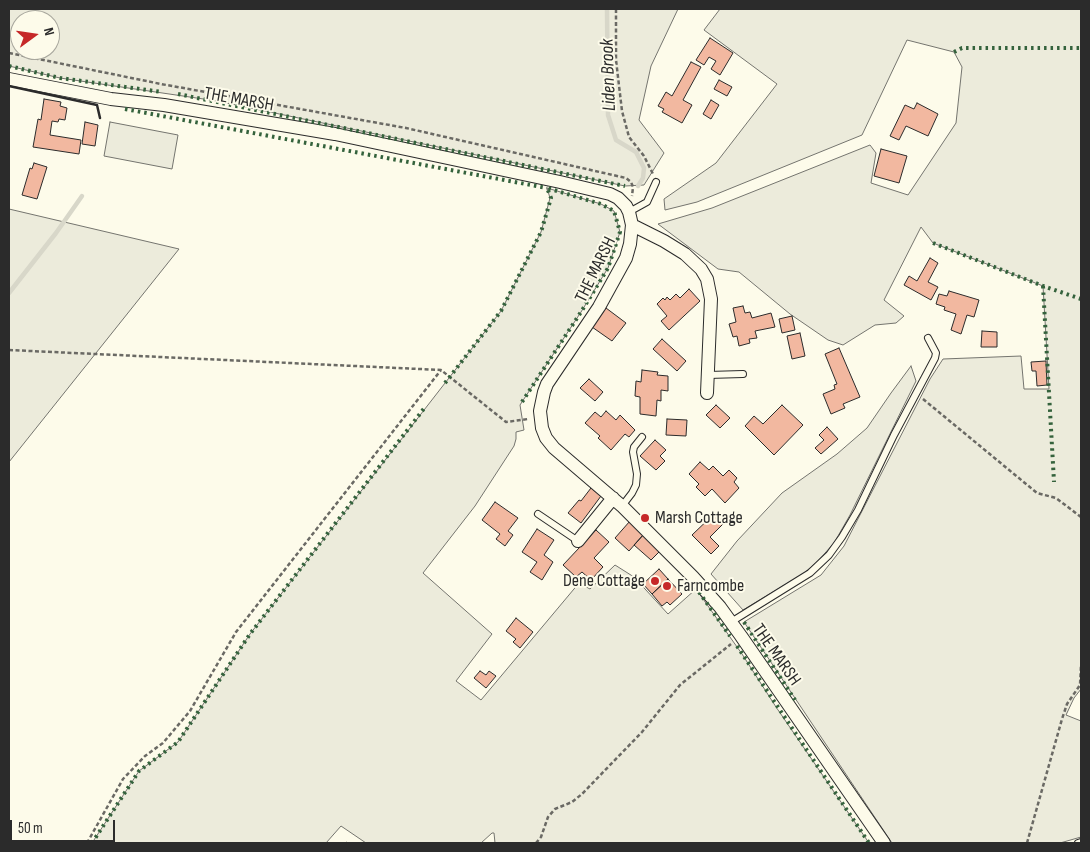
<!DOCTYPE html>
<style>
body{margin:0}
#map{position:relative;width:1090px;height:852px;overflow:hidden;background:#fdfbea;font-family:"Sofia Sans Condensed",sans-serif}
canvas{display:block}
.frame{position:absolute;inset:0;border:10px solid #2b2b2b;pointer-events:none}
.north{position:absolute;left:10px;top:10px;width:50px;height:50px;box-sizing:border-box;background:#fdfbea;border:1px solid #a9a89e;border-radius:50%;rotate:76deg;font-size:14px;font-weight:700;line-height:20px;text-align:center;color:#2b2b2b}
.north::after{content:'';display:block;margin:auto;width:18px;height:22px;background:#c62828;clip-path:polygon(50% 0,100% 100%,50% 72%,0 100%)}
.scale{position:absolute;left:10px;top:820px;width:105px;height:22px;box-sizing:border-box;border:2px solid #2b2b2b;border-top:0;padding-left:6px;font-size:15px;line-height:18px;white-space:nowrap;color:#2b2b2b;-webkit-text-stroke:4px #fdfbea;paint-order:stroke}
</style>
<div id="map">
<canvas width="1090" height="852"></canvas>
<div class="frame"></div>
<div class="north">N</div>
<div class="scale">50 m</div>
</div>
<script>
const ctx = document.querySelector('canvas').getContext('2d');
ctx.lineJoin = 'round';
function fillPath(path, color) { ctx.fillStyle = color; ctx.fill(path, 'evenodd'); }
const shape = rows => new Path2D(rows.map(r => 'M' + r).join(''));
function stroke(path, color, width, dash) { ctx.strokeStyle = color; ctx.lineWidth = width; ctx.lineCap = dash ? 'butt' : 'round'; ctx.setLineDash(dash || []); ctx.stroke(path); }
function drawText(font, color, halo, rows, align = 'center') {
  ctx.font = font + ' "Sofia Sans Condensed",sans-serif'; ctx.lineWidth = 4; ctx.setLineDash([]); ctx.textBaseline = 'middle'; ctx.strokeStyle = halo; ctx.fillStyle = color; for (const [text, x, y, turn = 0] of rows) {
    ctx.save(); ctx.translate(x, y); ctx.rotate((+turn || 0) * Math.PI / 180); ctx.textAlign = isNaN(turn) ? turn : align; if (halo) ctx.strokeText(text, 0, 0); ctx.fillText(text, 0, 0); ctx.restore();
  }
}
const green = shape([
 [9,9,678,9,651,66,639,120,664,153,644,185,625,186,217,101,60,78,9,66,9,9],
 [20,20,50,20,50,50,20,50,20,20],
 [720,9,1081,9,1081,689,1074,698,1066,715,1081,721,1081,837,1060,843,892,843,744,622,821,575,844,546,930,379,943,359,1021,356,1024,389,1049,389,1043,286,933,243,921,227,884,300,904,316,896,323,875,325,843,345,828,340,790,314,739,272,718,269,658,224,712,208,870,145,876,153,871,183,908,195,956,123,962,67,954,52,907,40,862,135,697,202,665,210,664,199,716,163,777,84,704,30,720,9],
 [110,122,178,135,172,169,104,156,110,122],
 [547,188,601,204,614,211,620,232,608,268,581,312,520,405,524,430,516,432,516,439,514,446,475,506,423,573,492,634,456,681,481,700,579,583,590,589,615,565,634,577,668,614,696,589,742,654,776,707,869,843,495,843,494,833,492,833,481,843,366,843,341,826,326,843,92,843,139,771,178,742,250,634,501,311,541,232,550,198,547,188],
 [9,209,179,249,9,462,9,209],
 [911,366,916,381,850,515,834,543,817,562,803,574,743,610,711,574,737,541,782,493,837,454,867,428,891,393,911,366]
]);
const stream = shape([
 [607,9,608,115,616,140,636,152,644,168,643,178,638,186],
 [9,293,56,233,82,196]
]);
const building = shape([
 [710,38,733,53,720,75,711,69,716,61,709,57,704,65,696,60,710,38],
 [691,62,701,67,683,100,692,105,682,123,662,112,664,109,658,106,666,92,672,96,691,62],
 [719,80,732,87,727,96,714,89,719,80],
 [44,99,61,102,60,106,67,108,65,120,59,119,58,122,52,121,50,135,81,140,79,154,33,147,38,119,41,120,44,99],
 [711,100,719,105,711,119,703,114,711,100],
 [917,103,938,114,928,136,906,126,899,140,890,136,905,105,914,109,917,103],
 [85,122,98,125,95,146,82,144,85,122],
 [881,149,907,156,899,183,874,176,881,149],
 [34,163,47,167,37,199,22,195,30,168,32,169,34,163],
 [930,258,938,263,928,282,938,287,931,300,904,285,909,276,917,281,930,258],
 [689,289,700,301,669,330,661,321,667,316,657,304,663,298,665,300,667,297,670,300,676,294,680,298,689,289],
 [949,291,979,300,974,317,967,315,961,334,951,330,956,314,944,310,945,307,936,304,939,294,947,296,949,291],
 [743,306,745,313,750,312,752,318,771,313,775,327,755,331,757,338,749,339,750,343,739,346,737,336,733,337,729,324,736,322,733,308,743,306],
 [606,308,626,323,612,341,592,327,606,308],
 [792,316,795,330,782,333,779,319,792,316],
 [982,331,997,332,997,347,981,347,982,331],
 [800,333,805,356,792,359,787,336,800,333],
 [662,339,686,361,677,371,653,349,662,339],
 [839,348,860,397,843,404,845,408,831,414,823,394,835,389,834,385,837,384,825,354,839,348],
 [1046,361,1047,385,1037,386,1036,371,1032,371,1031,362,1046,361],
 [642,370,658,372,657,375,668,376,668,391,661,390,661,401,657,400,656,416,640,414,640,397,635,396,636,381,641,382,642,370],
 [589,379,603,392,595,401,580,388,589,379],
 [716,405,730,418,720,428,706,415,716,405],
 [782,405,803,425,774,455,745,426,754,416,763,424,782,405],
 [606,411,616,420,620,415,635,430,629,437,625,434,611,450,598,438,600,436,585,423,595,412,601,417,606,411],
 [667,419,687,420,686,436,666,435,667,419],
 [827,427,838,439,821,454,815,448,824,440,819,435,827,427],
 [655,440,666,450,660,456,665,461,656,470,640,456,655,440],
 [700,462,709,470,713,466,723,476,729,470,737,478,734,482,739,488,725,503,712,489,705,496,696,487,699,484,689,474,700,462],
 [591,488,601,496,581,523,568,513,579,500,581,501,591,488],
 [495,502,518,518,508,531,513,535,505,546,496,539,500,534,482,520,495,502],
 [715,513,724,523,710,537,719,546,711,554,692,535,715,513],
 [630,521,644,534,629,551,615,538,630,521],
 [537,529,554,540,544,555,553,562,542,580,530,572,537,562,522,552,537,529],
 [596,530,609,542,594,558,603,567,591,580,582,572,576,577,563,565,596,530],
 [644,534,661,550,651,560,634,545,644,534],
 [659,569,668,579,652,594,643,584,659,569],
 [668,579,682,594,670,605,667,602,662,606,652,594,668,579],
 [516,618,533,632,520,648,513,642,516,639,506,631,516,618],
 [480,671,486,675,489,671,496,676,486,688,474,678,480,671]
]);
const path = shape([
 [616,9,616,60,622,111,629,137,644,156,653,174],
 [9,53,161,84,406,128,626,178,631,182,633,187,632,196],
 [9,350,441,370,506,422,528,419],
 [923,399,1037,493,1056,498,1081,517],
 [87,843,123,779,145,756,163,743,190,711,236,632,441,370],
 [346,843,347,843],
 [536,843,541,837,548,817,555,809,572,802,582,794,642,732,680,685,731,644],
 [1027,843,1062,719,1067,704,1080,685,1081,665]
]);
const lane = shape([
 [629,212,647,202,656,182],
 [708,375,743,374],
 [622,506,632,493,636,485,637,474,633,452,634,447,642,437],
 [538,514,578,541],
 [731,622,810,573,829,555,842,537,858,510,894,435,935,358,936,353,928,338],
 [1078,843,1081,842]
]);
const street = shape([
 [9,79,111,99,164,105,335,134,560,182,610,194,618,198,626,206,629,212,632,225,630,244,626,258,599,307,547,384,544,392,540,411,542,428,546,438,554,448,623,507,693,577,720,607,741,636,884,843],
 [632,225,664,241,685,254,701,269,707,279,711,299,707,393],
 [578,541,613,498]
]);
const hedge = shape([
 [954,52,962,48,1081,48],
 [9,66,60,78,162,92],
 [178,94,625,186],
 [125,109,547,188],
 [933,243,1043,286,1081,299],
 [1043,286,1054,482],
 [445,383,501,311,541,232,551,198,547,188,601,204,614,211,620,232,608,268,581,312,520,405],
 [699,592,730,636],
 [744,622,795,700],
 [737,646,869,843],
 [92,843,139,771,178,742,250,634,426,406]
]);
const wall = shape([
 [9,86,97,105,100,118]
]);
const markers = [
 [645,518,5,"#c62828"],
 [655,581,5,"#c62828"],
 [667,586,5,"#c62828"]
];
const streetNames = [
 ["THE MARSH",239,100,10],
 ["THE MARSH",596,270,-64],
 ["THE MARSH",776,655,55]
];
const poiNames = [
 ["Marsh Cottage",655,518],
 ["Dene Cottage",645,581,"right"],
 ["Farncombe",677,586]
];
const waterNames = [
 ["Liden Brook",609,75,-92]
];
fillPath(green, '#ecebdb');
stroke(green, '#74746e', 1);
stroke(stream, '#d8d7c9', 4.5);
fillPath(building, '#f2b8a0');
stroke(building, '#2b2b2b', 1);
stroke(lane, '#2b2b2b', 8);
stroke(street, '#2b2b2b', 14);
stroke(path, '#6a6964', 2.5, [4, 2.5]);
stroke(lane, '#fdfbea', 6);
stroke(street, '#fdfbea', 12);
stroke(hedge, '#34623c', 4, [2.5, 4]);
stroke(wall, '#2b2b2b', 2.5);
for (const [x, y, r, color] of markers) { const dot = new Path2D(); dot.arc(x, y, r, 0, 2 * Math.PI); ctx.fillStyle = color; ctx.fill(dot); stroke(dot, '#fdfbea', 2); }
drawText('18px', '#2b2b2b', '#fdfbea', streetNames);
drawText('18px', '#2b2b2b', '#fdfbea', poiNames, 'left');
drawText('italic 19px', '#2b2b2b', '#fdfbea', waterNames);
</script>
